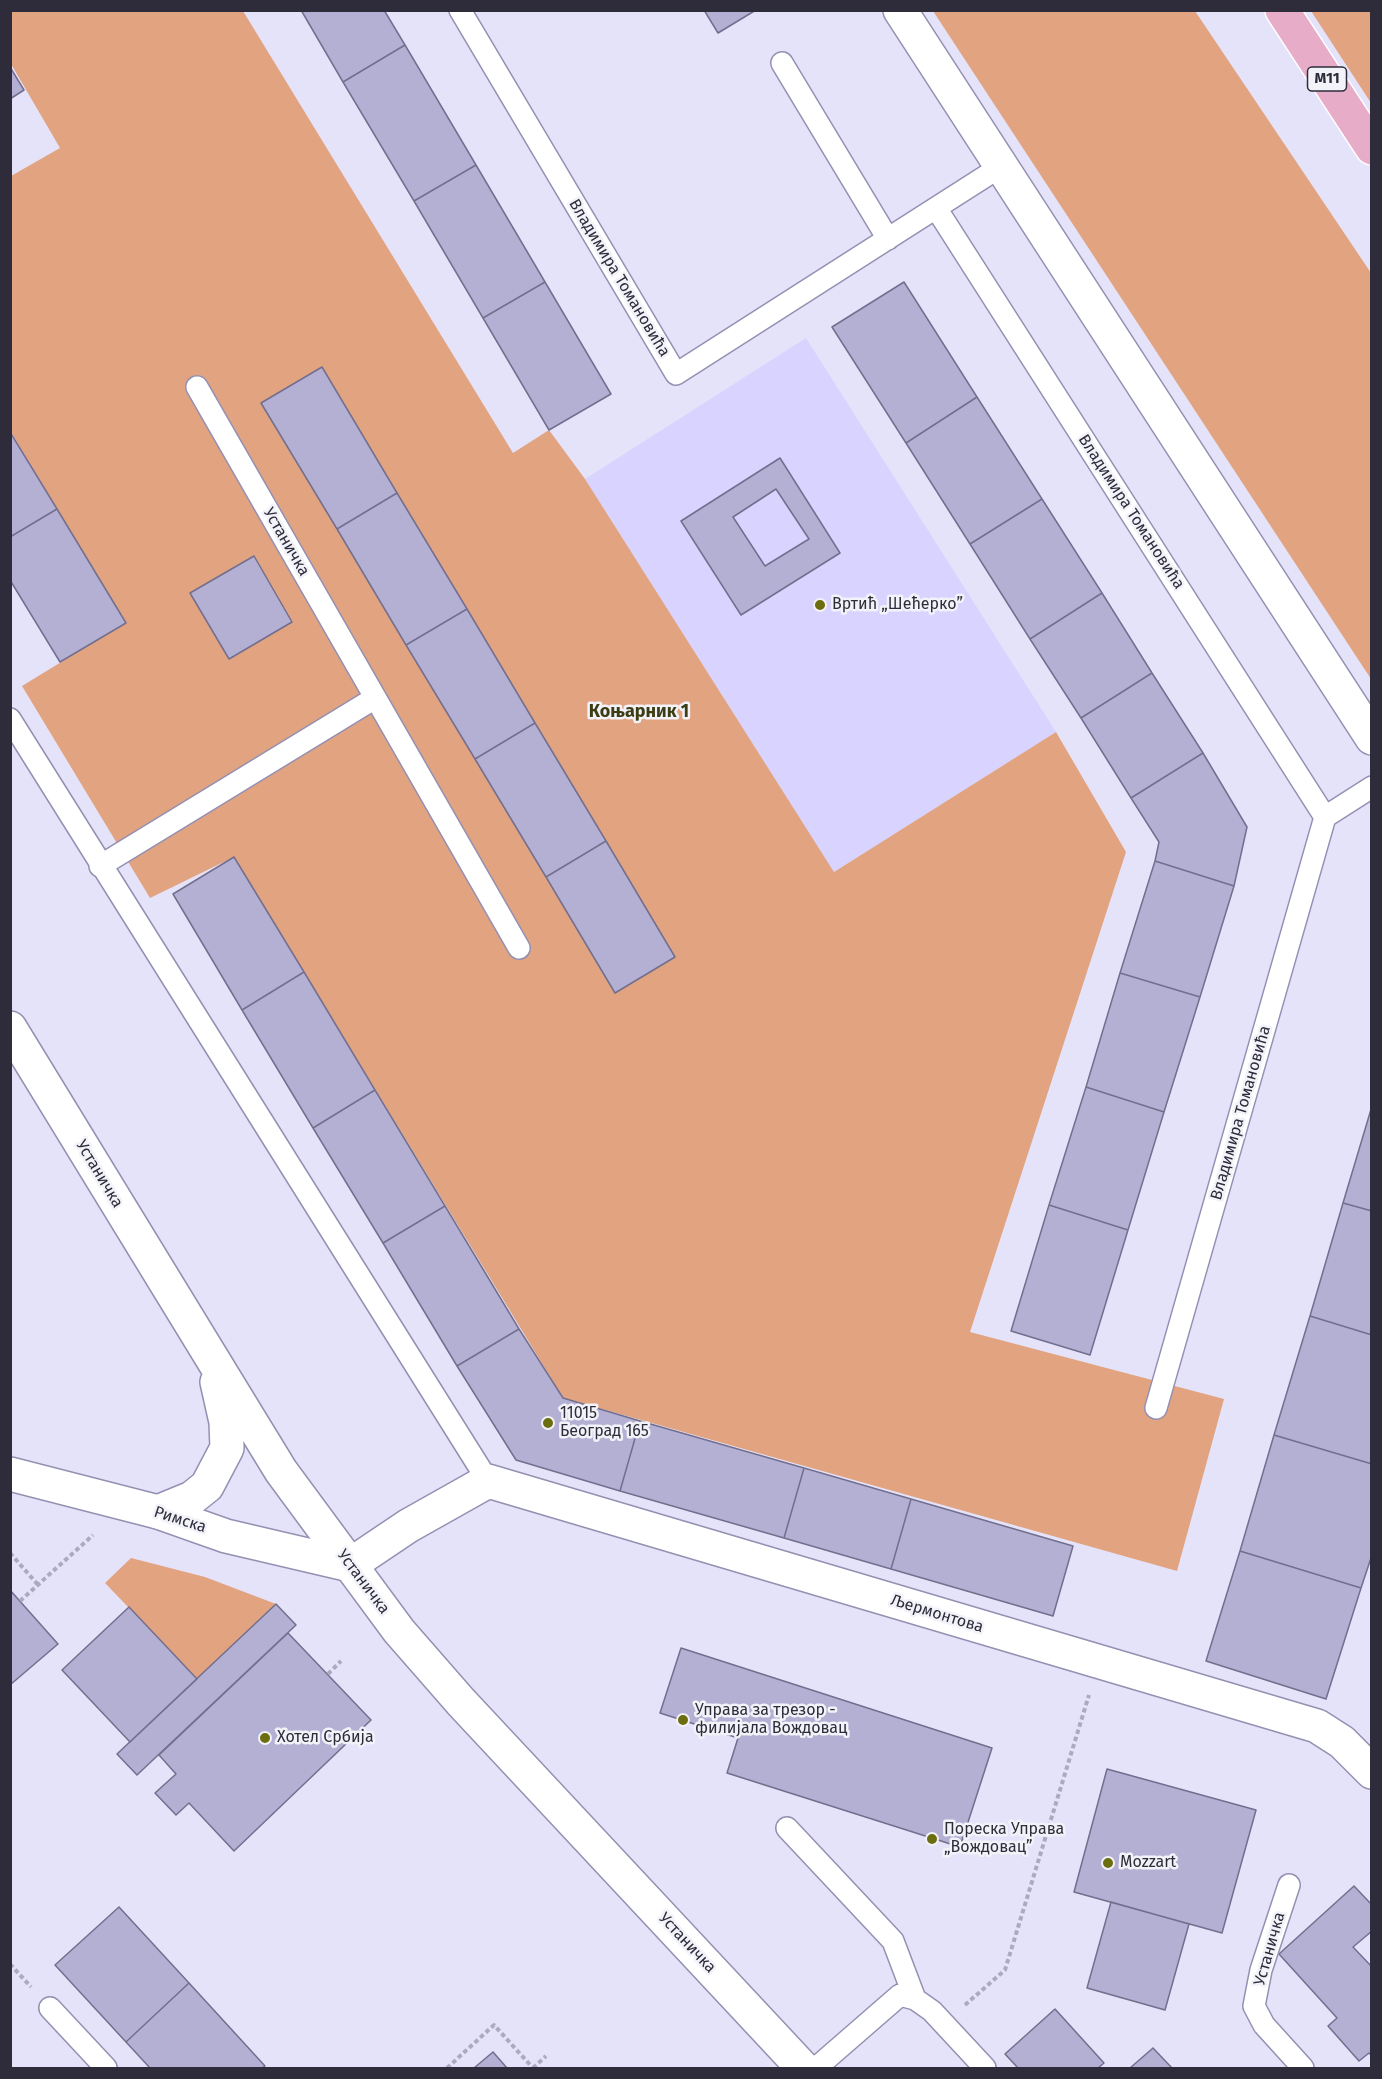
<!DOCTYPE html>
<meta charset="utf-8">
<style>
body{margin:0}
#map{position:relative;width:1382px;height:2079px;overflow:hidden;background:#e5e3f9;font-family:"Fira Sans",sans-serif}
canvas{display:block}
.frame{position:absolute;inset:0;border:12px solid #2e2c3a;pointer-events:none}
</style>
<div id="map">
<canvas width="1382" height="2079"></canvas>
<div class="frame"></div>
</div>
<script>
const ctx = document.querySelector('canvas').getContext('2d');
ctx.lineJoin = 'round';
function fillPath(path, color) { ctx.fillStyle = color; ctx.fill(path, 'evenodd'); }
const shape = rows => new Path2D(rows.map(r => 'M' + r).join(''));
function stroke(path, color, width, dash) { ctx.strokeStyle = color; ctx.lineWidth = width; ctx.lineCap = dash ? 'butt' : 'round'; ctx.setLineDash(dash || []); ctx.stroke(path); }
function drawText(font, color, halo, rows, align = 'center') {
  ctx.font = font + ' "Fira Sans",sans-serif'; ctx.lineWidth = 5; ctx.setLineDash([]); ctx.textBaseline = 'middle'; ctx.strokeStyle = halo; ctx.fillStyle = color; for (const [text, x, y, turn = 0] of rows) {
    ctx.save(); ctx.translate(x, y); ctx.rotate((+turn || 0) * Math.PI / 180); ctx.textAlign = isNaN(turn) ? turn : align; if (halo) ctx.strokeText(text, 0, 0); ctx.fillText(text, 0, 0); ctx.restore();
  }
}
const built = shape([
 [806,338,1056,732,834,872,585,479]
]);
const green = shape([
 [11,11,243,11,513,453,549,430,585,479,834,872,1056,732,1126,852,970,1332,1224,1399,1177,1571,563,1398,234,857,150,898,22,686,125,623,11,432,11,176,60,148,11,64],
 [933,11,1195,11,1371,273,1371,679],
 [1311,11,1369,11,1372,14,1371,103],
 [131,1558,205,1577,276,1604,197,1679,105,1583]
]);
const building = shape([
 [301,10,384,10,405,45,343,82,301,10],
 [704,10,756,10,718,33,704,10],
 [405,45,476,165,414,201,343,82,405,45],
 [10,67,24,90,10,99,10,67],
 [476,165,545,282,483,318,414,201,476,165],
 [545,282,611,394,549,430,483,318,545,282],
 [904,282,977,397,906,443,832,327,904,282],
 [322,367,397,493,337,529,261,403,322,367],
 [977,397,1042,499,970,544,906,443,977,397],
 [10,432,57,509,10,537,10,432],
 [780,458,840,553,741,615,681,521,780,458],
 [776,489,809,539,765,566,733,517,776,489],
 [397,493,467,609,406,645,337,529,397,493],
 [1042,499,1102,593,1030,639,970,544,1042,499],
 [57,509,126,623,60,662,10,580,10,537,57,509],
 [254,556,292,622,229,659,190,593,254,556],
 [1102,593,1152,673,1081,718,1030,639,1102,593],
 [467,609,535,723,475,759,406,645,467,609],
 [1152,673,1203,753,1131,798,1081,718,1152,673],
 [535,723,606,841,546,877,475,759,535,723],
 [1203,753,1247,827,1234,886,1155,861,1159,842,1131,798,1203,753],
 [606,841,675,957,615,993,546,877,606,841],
 [234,857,304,972,242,1010,173,894,234,857],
 [1155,861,1234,886,1200,997,1120,973,1155,861],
 [304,972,375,1090,313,1128,242,1010,304,972],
 [1120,973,1200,997,1164,1112,1086,1087,1120,973],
 [1086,1087,1164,1112,1128,1230,1049,1205,1086,1087],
 [375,1090,445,1206,383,1243,313,1128,375,1090],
 [1372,1106,1372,1211,1343,1203,1372,1106],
 [1343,1203,1372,1211,1372,1335,1310,1316,1343,1203],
 [1049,1205,1128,1230,1090,1355,1011,1331,1049,1205],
 [445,1206,519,1329,457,1366,383,1243,445,1206],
 [1310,1316,1372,1335,1372,1464,1274,1435,1310,1316],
 [519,1329,563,1398,640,1421,620,1491,516,1460,457,1366,519,1329],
 [640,1421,804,1468,784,1538,620,1491,640,1421],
 [1274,1435,1372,1464,1372,1555,1361,1588,1240,1551,1274,1435],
 [804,1468,911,1499,891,1569,784,1538,804,1468],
 [911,1499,1073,1546,1053,1616,891,1569,911,1499],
 [1240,1551,1361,1588,1326,1699,1206,1661,1240,1551],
 [10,1590,58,1644,10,1685,10,1590],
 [276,1604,296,1625,137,1775,117,1754,276,1604],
 [129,1607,197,1679,130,1742,62,1670,129,1607],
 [288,1633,371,1720,234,1851,189,1803,176,1815,155,1793,176,1774,159,1755,288,1633],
 [681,1648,992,1748,960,1847,727,1773,738,1738,660,1713,681,1648],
 [1107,1769,1256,1810,1222,1933,1074,1892,1107,1769],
 [1354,1886,1372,1905,1372,1931,1353,1947,1372,1967,1372,2056,1369,2053,1359,2061,1328,2026,1337,2018,1279,1954,1354,1886],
 [1111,1902,1189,1924,1165,2010,1087,1988,1111,1902],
 [119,1907,189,1983,126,2042,55,1965,119,1907],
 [189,1983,265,2066,262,2068,150,2068,126,2042,189,1983],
 [1055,2009,1104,2063,1098,2068,1018,2068,1005,2054,1055,2009],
 [1153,2048,1172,2068,1130,2068,1153,2048],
 [493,2052,507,2068,474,2068,493,2052]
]);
const path = shape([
 [10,1553,39,1586],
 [20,1601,93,1535],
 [328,1674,341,1661],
 [10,1964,31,1987],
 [965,2005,1005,1970,1089,1695],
 [447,2068,494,2025,533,2068],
 [533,2068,546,2056]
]);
const service = shape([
 [460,10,676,374,1000,167],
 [782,63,888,239],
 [936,208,1325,817,1156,1408],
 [197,387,519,948],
 [10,719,488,1481],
 [1325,817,1372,787],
 [100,866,375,698],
 [787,1828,893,1941,915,1999],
 [1289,1885,1261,1970,1254,2006,1264,2025,1303,2068],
 [50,2008,106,2068],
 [816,2068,900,1995,915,1999,932,2011,985,2068]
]);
const minor = shape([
 [350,1565,408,1526,488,1481,1317,1726,1342,1742,1372,1772]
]);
const tertiary = shape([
 [900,10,1372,738],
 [10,1474,158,1512,226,1536,350,1565]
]);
const secondary = shape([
 [10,1028,281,1471,399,1631,461,1702,803,2068],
 [158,1512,192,1498,207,1486,227,1448,226,1422,217,1382]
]);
const trunk = shape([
 [1282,10,1372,148]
]);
const markers = [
 [820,605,6,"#6c6d0e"],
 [548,1423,6,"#6c6d0e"],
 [683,1720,6,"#6c6d0e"],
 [265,1738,6,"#6c6d0e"],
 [932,1839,6,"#6c6d0e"],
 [1108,1863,6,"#6c6d0e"]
];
const shields = [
 [1327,79,39]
];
const shieldNames = [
 ["M11",1327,79]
];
const streetNames = [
 ["Владимира Томановића",619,278,59],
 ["Владимира Томановића",1131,512,57],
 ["Устаничка",286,542,60],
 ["Владимира Томановића",1241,1113,-74],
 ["Устаничка",99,1174,59],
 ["Римска",180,1520,18],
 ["Устаничка",363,1582,53],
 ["Љермонтова",937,1614,17],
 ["Устаничка",687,1943,47],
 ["Устаничка",1270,1949,-74]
];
const poiNames = [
 ["Вртић „Шећерко”",832,605],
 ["11015",560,1414],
 ["Београд 165",560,1432],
 ["Управа за трезор -",695,1711],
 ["филијала Вождовац",695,1729],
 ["Хотел Србија",277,1738],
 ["Пореска Управа",944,1830],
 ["„Вождовац”",944,1848],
 ["Mozzart",1120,1863]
];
const neighbourhoodNames = [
 ["Коњарник 1",639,712]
];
fillPath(built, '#d8d3ff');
fillPath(green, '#e2a381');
fillPath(building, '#b4b0d4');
stroke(building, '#726e8e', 1.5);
stroke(service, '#9490b2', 24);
stroke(minor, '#9490b2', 36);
stroke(tertiary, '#9490b2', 36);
stroke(secondary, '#9490b2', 36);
stroke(trunk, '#fff', 36);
stroke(path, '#acaabe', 4, [4.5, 3]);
stroke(service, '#fff', 21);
stroke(minor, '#fff', 33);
stroke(tertiary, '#fff', 33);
stroke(secondary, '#fff', 33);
stroke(trunk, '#e7acc8', 33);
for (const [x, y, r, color] of markers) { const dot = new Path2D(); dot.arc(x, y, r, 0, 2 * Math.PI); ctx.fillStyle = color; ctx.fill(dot); stroke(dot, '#f2f2f9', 2); }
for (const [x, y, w] of shields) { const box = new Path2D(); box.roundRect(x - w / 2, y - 12, w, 24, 4.5); ctx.fillStyle = '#f2f2f9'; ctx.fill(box); stroke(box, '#2e2c3a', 1.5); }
drawText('bold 15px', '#2e2c3a', null, shieldNames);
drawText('16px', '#2e2c3a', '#f2f2f9', streetNames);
drawText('16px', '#2e2c3a', '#f2f2f9', poiNames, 'left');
drawText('bold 18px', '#3d3d15', '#f2f2f9', neighbourhoodNames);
</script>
